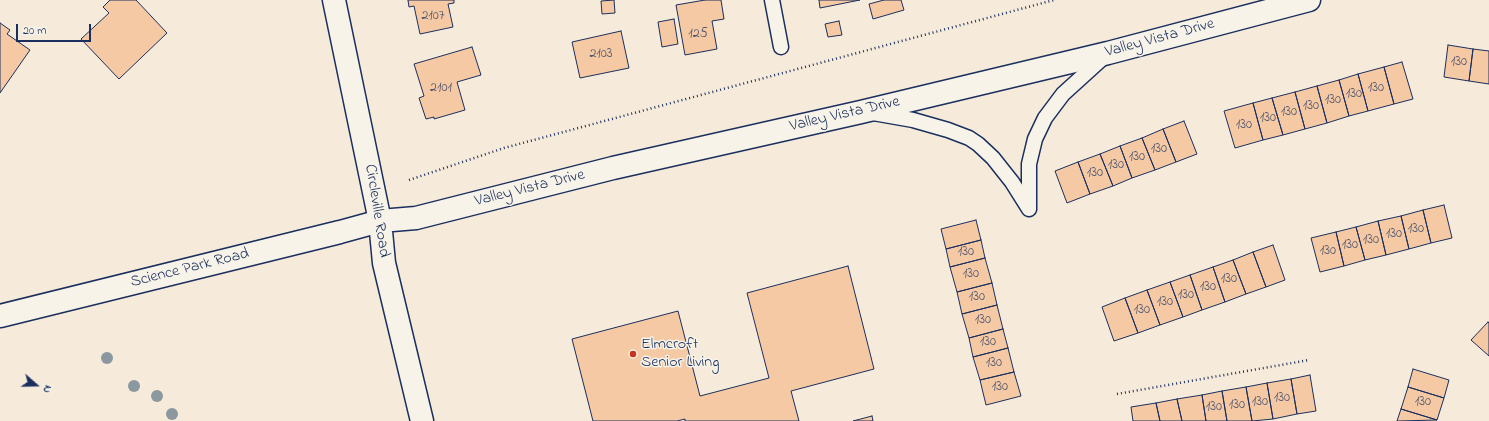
<!DOCTYPE html>
<style>
body{margin:0}
#map{position:relative;width:1489px;height:421px;overflow:hidden;background:#f6ebda;font-family:"Indie Flower",sans-serif}
canvas{display:block}
.north{position:absolute;left:16px;top:365px;width:40px;height:40px;-webkit-text-stroke:3px #f7f3e8;paint-order:stroke;rotate:110deg;font-size:11px;font-weight:700;line-height:16px;text-align:center;color:#1b2f5e}
.north::after{content:'';display:block;margin:auto;width:14px;height:18px;background:#1b2f5e;clip-path:polygon(50% 0,100% 100%,50% 72%,0 100%)}
.scale{position:absolute;left:16px;top:24px;width:75px;height:18px;box-sizing:border-box;border:2px solid #1b2f5e;border-top:0;padding-left:5px;font-size:12px;line-height:14px;white-space:nowrap;color:#1b2f5e;-webkit-text-stroke:3px #f7f3e8;paint-order:stroke}
</style>
<div id="map">
<canvas width="1489" height="421"></canvas>
<div class="north">N</div>
<div class="scale">20 m</div>
</div>
<script>
const ctx = document.querySelector('canvas').getContext('2d');
ctx.lineJoin = 'round';
function fillPath(path, color) { ctx.fillStyle = color; ctx.fill(path, 'evenodd'); }
const shape = rows => new Path2D(rows.map(r => 'M' + r).join(''));
function stroke(path, color, width, dash) { ctx.strokeStyle = color; ctx.lineWidth = width; ctx.lineCap = dash ? 'butt' : 'round'; ctx.setLineDash(dash || []); ctx.stroke(path); }
function drawText(font, color, halo, rows, align = 'center') {
  ctx.font = font + ' "Indie Flower",sans-serif'; ctx.lineWidth = 3; ctx.setLineDash([]); ctx.textBaseline = 'middle'; ctx.strokeStyle = halo; ctx.fillStyle = color; for (const [text, x, y, turn = 0] of rows) {
    ctx.save(); ctx.translate(x, y); ctx.rotate((+turn || 0) * Math.PI / 180); ctx.textAlign = isNaN(turn) ? turn : align; if (halo) ctx.strokeText(text, 0, 0); ctx.fillText(text, 0, 0); ctx.restore();
  }
}
const building = shape([
 [110,0,136,0,167,33,119,79,81,39,109,13,103,7,110,0],
 [408,0,454,0,454,3,448,4,453,27,420,34,414,6,409,7,408,0],
 [614,0,615,13,602,14,601,1,614,0],
 [705,0,721,0,724,19,712,21,717,49,685,55,676,5,705,0],
 [819,0,860,0,820,8,819,0],
 [884,0,901,0,904,10,873,19,869,4,884,0],
 [674,19,678,44,662,47,658,22,674,19],
 [839,21,842,35,828,37,825,24,839,21],
 [0,23,10,30,7,34,30,50,0,93,0,23],
 [621,31,629,68,580,78,572,42,621,31],
 [1448,45,1473,49,1469,81,1444,77,1448,45],
 [472,47,481,75,457,82,465,110,434,119,434,117,426,119,419,98,424,96,414,64,472,47],
 [1473,49,1489,51,1489,84,1469,81,1473,49],
 [1402,62,1413,99,1394,104,1384,67,1402,62],
 [1384,67,1394,104,1368,111,1358,74,1384,67],
 [1358,74,1368,111,1349,116,1339,80,1358,74],
 [1339,80,1349,116,1327,123,1317,86,1339,80],
 [1317,86,1327,123,1305,129,1295,92,1317,86],
 [1295,92,1305,129,1283,135,1272,98,1295,92],
 [1272,98,1283,135,1263,140,1253,103,1272,98],
 [1253,103,1263,140,1235,148,1224,111,1253,103],
 [1184,121,1197,154,1176,162,1163,129,1184,121],
 [1163,129,1176,162,1155,170,1142,138,1163,129],
 [1142,138,1155,170,1132,178,1120,146,1142,138],
 [1120,146,1132,178,1113,186,1100,154,1120,146],
 [1100,154,1113,186,1090,194,1078,162,1100,154],
 [1078,162,1090,194,1067,203,1055,171,1078,162],
 [1444,205,1452,238,1431,243,1423,210,1444,205],
 [1423,210,1431,243,1409,249,1401,216,1423,210],
 [1401,216,1409,249,1386,255,1378,221,1401,216],
 [976,220,981,240,946,249,941,229,976,220],
 [1378,221,1386,255,1365,260,1356,227,1378,221],
 [1356,227,1365,260,1344,266,1336,232,1356,227],
 [1336,232,1344,266,1320,272,1311,238,1336,232],
 [981,240,985,258,950,267,946,249,981,240],
 [1273,245,1285,280,1266,287,1253,252,1273,245],
 [1253,252,1266,287,1246,294,1233,260,1253,252],
 [985,258,992,283,957,292,950,267,985,258],
 [1233,260,1246,294,1225,302,1213,267,1233,260],
 [848,266,874,369,791,391,799,421,685,421,685,419,677,421,593,421,572,339,678,311,700,396,769,378,747,293,848,266],
 [1213,267,1225,302,1202,310,1190,275,1213,267],
 [1190,275,1202,310,1183,317,1170,282,1190,275],
 [1170,282,1183,317,1160,325,1147,290,1170,282],
 [992,283,997,305,962,314,957,292,992,283],
 [1147,290,1160,325,1138,333,1125,298,1147,290],
 [1125,298,1138,333,1114,341,1102,307,1125,298],
 [997,305,1003,329,969,338,962,314,997,305],
 [1488,322,1489,323,1489,356,1471,340,1488,322],
 [1003,329,1008,348,973,357,969,338,1003,329],
 [1008,348,1014,372,980,380,973,357,1008,348],
 [1413,369,1449,380,1444,398,1408,387,1413,369],
 [1014,372,1021,396,986,405,980,380,1014,372],
 [1310,375,1316,411,1297,414,1291,379,1310,375],
 [1291,379,1297,414,1273,419,1267,383,1291,379],
 [1267,383,1273,419,1252,421,1246,387,1267,383],
 [1246,387,1252,421,1227,421,1222,391,1246,387],
 [1408,387,1444,398,1437,420,1401,409,1408,387],
 [1222,391,1227,421,1206,421,1202,395,1222,391],
 [1202,395,1206,421,1182,421,1177,399,1202,395],
 [1177,399,1182,421,1160,421,1156,403,1177,399],
 [1156,403,1160,421,1133,421,1131,407,1156,403],
 [1401,409,1437,420,1397,421,1401,409],
 [872,416,873,421,853,421,872,416]
]);
const path = shape([
 [409,180,504,148,1054,0],
 [1117,394,1309,360]
]);
const lane = shape([
 [772,0,781,47],
 [873,113,913,120,948,130,969,138,978,144,993,158,1012,182,1029,209],
 [1029,209,1029,164,1035,139,1045,118,1063,94,1106,55]
]);
const street = shape([
 [334,0,380,221]
]);
const secondary = shape([
 [380,221,384,263,422,421],
 [0,316,340,232,380,221,416,218,613,168,861,112,1108,53,1309,0]
]);
const trees = [
 [107,358],
 [134,386],
 [157,396],
 [172,414]
];
const markers = [
 [633,354,4,"#c8321e"]
];
const numberNames = [
 ["2107",433,17],
 ["125",698,35],
 ["2103",601,55],
 ["130",1459,63],
 ["2101",441,89],
 ["130",1376,89],
 ["130",1354,95],
 ["130",1333,101],
 ["130",1311,107],
 ["130",1289,113],
 ["130",1268,119],
 ["130",1244,126],
 ["130",1159,150],
 ["130",1137,158],
 ["130",1116,166],
 ["130",1095,174],
 ["130",1416,230],
 ["130",1394,235],
 ["130",1371,241],
 ["130",1350,246],
 ["130",1328,252],
 ["130",966,253],
 ["130",971,275],
 ["130",1229,280],
 ["130",1208,288],
 ["130",1186,296],
 ["130",977,298],
 ["130",1165,303],
 ["130",1142,311],
 ["130",983,321],
 ["130",988,343],
 ["130",994,364],
 ["130",1000,388],
 ["130",1282,399],
 ["130",1260,403],
 ["130",1423,403],
 ["130",1237,406],
 ["130",1214,408]
];
const streetNames = [
 ["Valley Vista Drive",1160,39,-15],
 ["Valley Vista Drive",845,115,-13],
 ["Valley Vista Drive",530,189,-14],
 ["Circleville Road",376,211,81],
 ["Science Park Road",190,269,-14]
];
const poiNames = [
 ["Elmcroft",641,345],
 ["Senior Living",641,363]
];
fillPath(building, '#f4c9a3');
stroke(building, '#1b2f5e', 1);
stroke(lane, '#1b2f5e', 17);
stroke(street, '#1b2f5e', 25);
stroke(secondary, '#1b2f5e', 25);
stroke(path, '#1b2f5e', 2.5, [1, 3]);
stroke(lane, '#f7f3e8', 14);
stroke(street, '#f7f3e8', 22);
stroke(secondary, '#f7f3e8', 22);
ctx.fillStyle = '#8c989f';
for (const [x, y] of trees) { ctx.beginPath(); ctx.arc(x, y, 6, 0, 2 * Math.PI); ctx.fill(); }
for (const [x, y, r, color] of markers) { const dot = new Path2D(); dot.arc(x, y, r, 0, 2 * Math.PI); ctx.fillStyle = color; ctx.fill(dot); stroke(dot, '#f7f3e8', 1.5); }
drawText('14px', '#51566f', null, numberNames);
drawText('16px', '#1b2f5e', '#f7f3e8', streetNames);
drawText('16px', '#1b2f5e', '#f7f3e8', poiNames, 'left');
</script>
